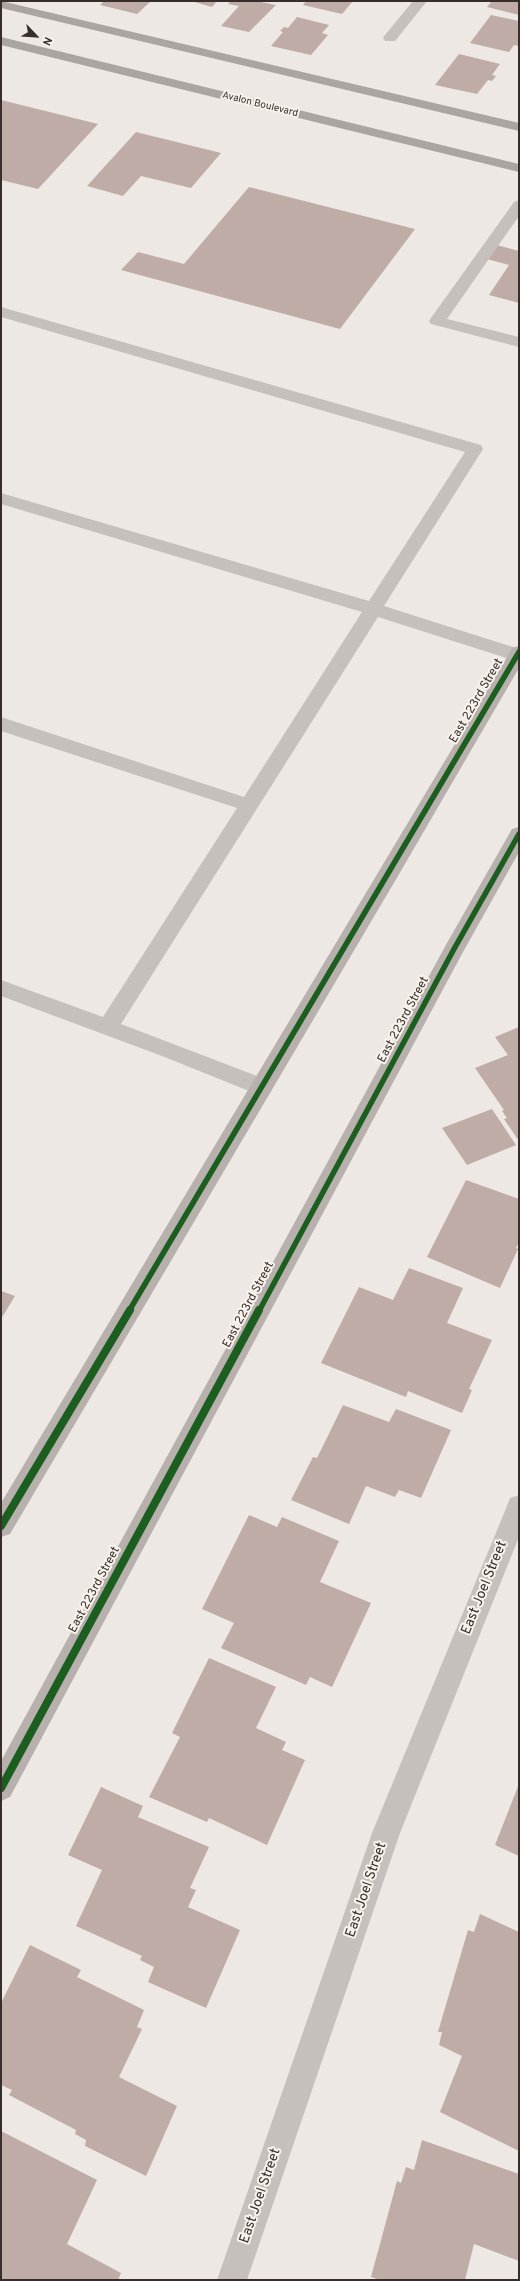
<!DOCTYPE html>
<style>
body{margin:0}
#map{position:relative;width:520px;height:2281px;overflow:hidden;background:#ede8e4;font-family:Overpass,sans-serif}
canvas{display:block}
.frame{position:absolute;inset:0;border:2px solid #372e2b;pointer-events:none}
.north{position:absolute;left:16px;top:16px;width:40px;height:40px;-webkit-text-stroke:3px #f8f2ec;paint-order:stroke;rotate:115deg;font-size:11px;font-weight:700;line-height:16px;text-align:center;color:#372e2b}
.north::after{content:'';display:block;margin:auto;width:14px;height:18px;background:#372e2b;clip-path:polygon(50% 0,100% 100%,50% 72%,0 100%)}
</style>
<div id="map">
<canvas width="520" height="2281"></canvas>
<div class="frame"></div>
<div class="north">N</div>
</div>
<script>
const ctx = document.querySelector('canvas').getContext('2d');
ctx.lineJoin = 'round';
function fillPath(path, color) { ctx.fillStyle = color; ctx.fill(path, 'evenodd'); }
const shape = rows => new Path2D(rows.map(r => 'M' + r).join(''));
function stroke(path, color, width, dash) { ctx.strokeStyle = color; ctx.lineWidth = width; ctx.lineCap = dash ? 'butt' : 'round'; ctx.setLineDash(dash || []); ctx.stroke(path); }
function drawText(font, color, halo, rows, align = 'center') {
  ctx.font = font + ' Overpass,sans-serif'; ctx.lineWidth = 4; ctx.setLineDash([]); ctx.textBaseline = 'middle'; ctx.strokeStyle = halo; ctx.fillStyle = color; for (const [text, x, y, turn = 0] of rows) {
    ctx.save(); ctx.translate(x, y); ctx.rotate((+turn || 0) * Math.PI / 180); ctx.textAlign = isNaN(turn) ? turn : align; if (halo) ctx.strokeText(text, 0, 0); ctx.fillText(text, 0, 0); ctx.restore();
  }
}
const building = shape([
 [104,1,151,1,137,14,100,5],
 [191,1,217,1,212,7],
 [231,1,256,1,276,5,249,32,221,26,239,6,228,4],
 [306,1,353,1,342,14,303,5],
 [492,1,519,1,519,15,487,7],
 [491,15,519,21,519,46,514,45,509,52,470,43],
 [297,17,329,25,322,33,328,35,311,55,271,46,283,32,280,31,284,27,288,28],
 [459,54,500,64,492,75,496,76,492,81,488,80,477,94,435,85],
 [1,100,98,124,38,189,1,180],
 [136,132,221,153,191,188,141,176,123,196,87,186],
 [249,187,415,229,340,329,121,270,138,252,184,264],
 [497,245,519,251,519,303,489,295,509,265,487,259],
 [519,1027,519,1141,504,1119,507,1118,502,1111,504,1110,475,1068,508,1055,495,1037],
 [492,1109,516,1145,467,1165,442,1128],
 [466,1180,519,1199,519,1242,516,1248,518,1249,500,1288,427,1257],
 [409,1268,463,1288,447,1323,492,1340,469,1389,472,1390,462,1413,408,1391,406,1397,321,1363,359,1287,393,1300],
 [1,1291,15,1296,1,1319],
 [343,1405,389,1422,396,1409,451,1430,421,1498,399,1490,395,1497,366,1486,349,1524,291,1500,313,1457,317,1458],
 [249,1515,277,1527,282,1517,339,1541,320,1582,371,1603,332,1687,310,1677,306,1685,221,1648,234,1623,202,1609],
 [209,1658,276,1687,256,1728,286,1742,282,1750,305,1760,267,1845,209,1818,207,1822,149,1797,180,1737,172,1733],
 [519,1784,519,1856,495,1845],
 [101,1787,143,1806,138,1817,209,1847,190,1888,196,1890,188,1907,240,1930,206,2008,148,1982,154,1967,140,1960,142,1956,76,1926,102,1870,68,1855],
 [480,1914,519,1932,519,2151,440,2112,462,2056,439,2045,442,2032,438,2032,468,1930,474,1932],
 [30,1945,81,1970,77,1977,144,2010,137,2027,142,2029,119,2077,177,2106,146,2176,85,2146,86,2140,75,2134,76,2130,9,2095,12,2090,1,2085,1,2003],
 [1,2131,97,2180,67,2244,121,2273,118,2280,1,2280],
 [422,2140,519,2174,519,2261,474,2244,465,2280,380,2280,371,2277,397,2181,401,2183,406,2167,414,2170]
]);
const service = shape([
 [519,200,519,216,447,319,519,337,519,347,431,324,429,321,431,318,514,202,519,200],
 [1,307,481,445,483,449,384,606,519,649,519,662,378,617,121,1024,270,1081,273,1087,270,1093,262,1096,254,1093,162,1056,1,996,1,980,103,1017,237,808,1,731,1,717,244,797,362,612,1,504,1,493,369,601,465,452,1,317,1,307]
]);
const minor = shape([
 [413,1,427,1,395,41,385,41,383,38,385,35,413,1],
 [519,1495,519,1537,400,1833,247,2280,217,2280,372,1833,507,1506,510,1498,519,1495]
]);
const secondary = shape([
 [519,646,519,668,395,881,10,1534,1,1537,1,1503,510,652,512,648,519,646],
 [519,827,519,852,463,952,10,1797,1,1801,1,1761,447,943,512,829,519,827]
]);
const primary = shape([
 [1,1,519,123,519,131,1,8,1,1],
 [1,37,519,164,519,172,1,45,1,37]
]);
const cyclewayFar1 = shape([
 [129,1311,519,652],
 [259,1311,454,949,519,834]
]);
const cycleway = shape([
 [1,1526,130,1310],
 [1,1788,259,1310]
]);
const farStreetnames = [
 ["Avalon Boulevard",260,105,14]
];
const streetNames = [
 ["East 223rd Street",477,701,-60],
 ["East 223rd Street",404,1020,-62],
 ["East 223rd Street",249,1305,-62],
 ["East 223rd Street",95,1590,-62]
];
const nearStreetnames = [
 ["East Joel Street",485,1588,-68],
 ["East Joel Street",367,1890,-71],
 ["East Joel Street",261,2196,-71]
];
fillPath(building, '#bfaca7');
fillPath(service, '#c6c0bd');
fillPath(minor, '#c6c0bd');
fillPath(secondary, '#b7b0ad');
fillPath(primary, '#aba5a2');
stroke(cyclewayFar1, '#1b5e20', 5.5);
stroke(cycleway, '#1b5e20', 8);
drawText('10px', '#372e2b', '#f8f2ec', farStreetnames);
drawText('12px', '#372e2b', '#f8f2ec', streetNames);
drawText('14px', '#372e2b', '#f8f2ec', nearStreetnames);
</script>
